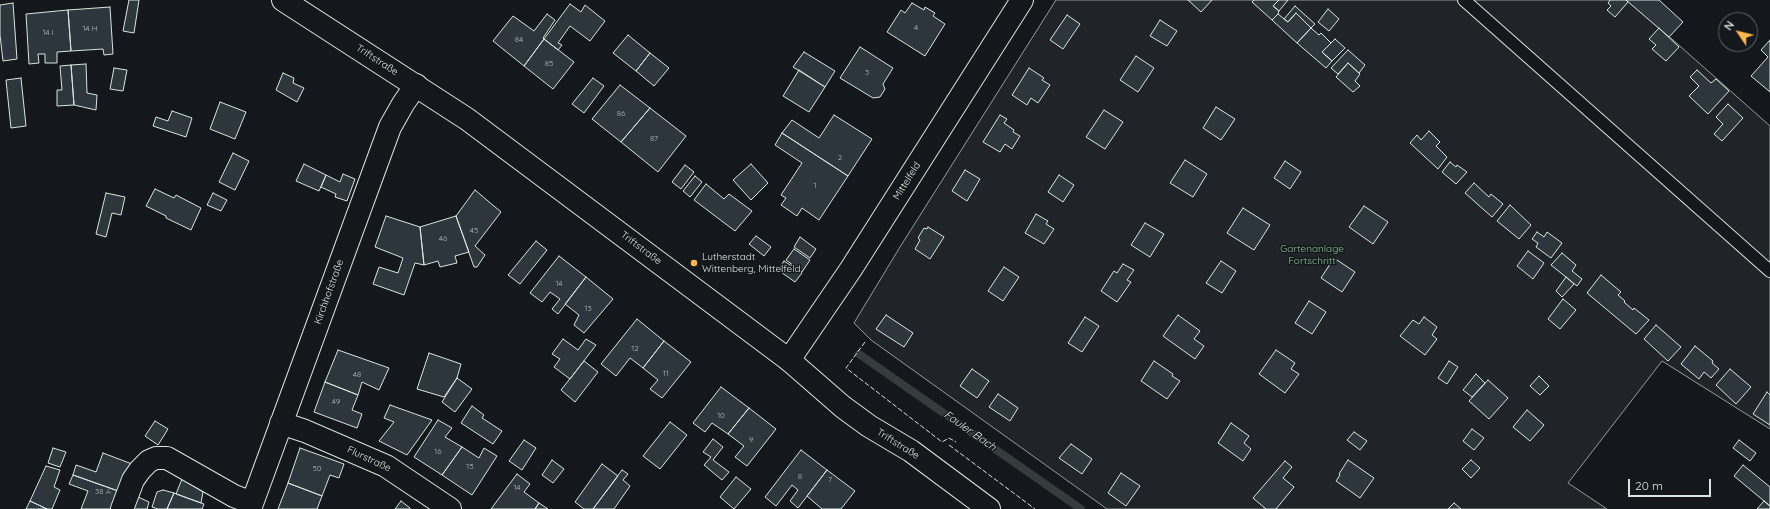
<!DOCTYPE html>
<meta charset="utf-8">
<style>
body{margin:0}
#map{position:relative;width:1770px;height:509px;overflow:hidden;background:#14181c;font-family:Quicksand,sans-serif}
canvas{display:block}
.north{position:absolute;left:1718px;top:12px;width:40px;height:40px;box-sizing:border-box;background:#14181c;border:1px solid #626a69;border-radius:50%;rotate:305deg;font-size:11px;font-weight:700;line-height:16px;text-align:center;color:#d8e6dc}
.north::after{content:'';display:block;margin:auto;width:14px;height:18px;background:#ffb74d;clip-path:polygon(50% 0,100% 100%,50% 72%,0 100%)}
.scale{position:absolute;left:1628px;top:479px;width:83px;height:18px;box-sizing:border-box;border:2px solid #d8e6dc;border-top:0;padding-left:5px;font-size:12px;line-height:14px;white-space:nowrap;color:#d8e6dc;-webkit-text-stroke:3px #14181c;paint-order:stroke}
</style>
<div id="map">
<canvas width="1770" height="509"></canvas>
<div class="north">N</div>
<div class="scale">20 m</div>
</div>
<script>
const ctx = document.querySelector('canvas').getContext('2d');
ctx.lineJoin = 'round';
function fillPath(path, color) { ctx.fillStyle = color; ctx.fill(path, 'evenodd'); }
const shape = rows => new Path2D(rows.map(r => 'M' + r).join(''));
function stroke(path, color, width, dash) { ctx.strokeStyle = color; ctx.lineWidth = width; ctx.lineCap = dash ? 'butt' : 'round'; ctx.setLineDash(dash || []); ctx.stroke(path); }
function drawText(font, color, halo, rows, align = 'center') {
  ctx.font = font + ' Quicksand,sans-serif'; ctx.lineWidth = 3; ctx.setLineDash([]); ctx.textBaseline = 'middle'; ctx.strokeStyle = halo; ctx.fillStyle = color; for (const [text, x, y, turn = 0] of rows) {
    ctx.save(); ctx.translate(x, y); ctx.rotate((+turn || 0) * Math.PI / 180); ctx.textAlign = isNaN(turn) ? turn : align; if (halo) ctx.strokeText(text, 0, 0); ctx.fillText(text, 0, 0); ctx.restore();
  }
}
const green = shape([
 [1056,0,1628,0,1770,126,1770,429,1662,361,1568,483,1607,509,1107,509,871,340,854,323,900,247,1056,0]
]);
const stream = shape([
 [859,354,1081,509]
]);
const building = shape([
 [129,0,139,0,134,33,123,31,129,0],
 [1188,0,1212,0,1201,12,1188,0],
 [1254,0,1279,0,1273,6,1279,11,1278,14,1272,20,1252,2,1254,0],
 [1279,0,1288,0,1279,11,1273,6,1279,0],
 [1610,0,1626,0,1628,2,1615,17,1607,10,1611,6,1608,3,1610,0],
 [1626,0,1659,0,1683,22,1669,37,1626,0],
 [13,3,17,59,3,61,0,35,0,5,13,3],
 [912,3,924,10,925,7,935,13,933,16,945,24,925,56,887,32,901,10,905,13,912,3],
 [570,4,581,12,585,5,605,21,590,41,570,26,558,43,562,45,558,50,544,39,570,4],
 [1295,6,1315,24,1311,28,1296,13,1288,22,1284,19,1295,6],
 [110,7,113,54,104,55,103,49,71,51,68,10,110,7],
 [1328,9,1339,19,1329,31,1318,22,1328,9],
 [68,10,71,51,57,52,57,63,45,63,45,54,38,54,39,63,29,64,26,14,68,10],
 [1296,13,1311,28,1297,43,1272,20,1278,14,1288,22,1296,13],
 [547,14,555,20,543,38,544,39,524,66,493,41,513,16,534,31,547,14],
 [1067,15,1080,24,1063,49,1050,40,1067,15],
 [1160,20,1177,31,1167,46,1150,36,1160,20],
 [1311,28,1319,35,1321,33,1331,43,1322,52,1332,61,1326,68,1297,43,1311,28],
 [1659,28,1679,47,1666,61,1652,49,1656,45,1649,39,1659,28],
 [628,35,650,53,636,71,613,53,628,35],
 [544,39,574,62,553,89,524,66,544,39],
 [1335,39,1345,48,1332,61,1322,52,1335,39],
 [1770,40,1770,92,1751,76,1768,57,1761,50,1770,40],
 [860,47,893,68,883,84,885,89,880,97,873,98,840,78,860,47],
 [1348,50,1365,65,1359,73,1348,63,1338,74,1331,68,1348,50],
 [804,52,835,71,825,87,793,67,804,52],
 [650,53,669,68,654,86,636,71,650,53],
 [1136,56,1154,68,1138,92,1120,80,1136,56],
 [1348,63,1360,74,1355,81,1360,86,1353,92,1336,77,1348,63],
 [86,64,87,93,97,95,96,110,74,105,71,65,86,64],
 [71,65,74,105,57,106,57,90,62,90,60,66,71,65],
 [114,68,127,70,123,91,110,89,114,68],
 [1029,68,1044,78,1042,80,1050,85,1038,103,1031,98,1027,105,1012,95,1029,68],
 [799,70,825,87,809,112,783,96,799,70],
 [1697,70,1711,83,1716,79,1729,91,1708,114,1689,96,1699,86,1690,77,1697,70],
 [283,73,294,78,293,83,304,88,297,102,276,90,283,73],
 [21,78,26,126,11,128,6,80,21,78],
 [593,78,604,86,584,113,572,104,593,78],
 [620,85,650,108,621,142,592,119,620,85],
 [220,102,246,112,235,139,210,129,220,102],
 [1728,104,1743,118,1722,141,1714,134,1723,124,1716,117,1728,104],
 [1216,107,1235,119,1221,140,1203,128,1216,107],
 [650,108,686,136,658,172,621,142,650,108],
 [1104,110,1123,122,1105,149,1086,137,1104,110],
 [172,111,192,118,186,137,153,126,156,117,168,121,172,111],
 [834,115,872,139,848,176,782,133,792,120,819,138,834,115],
 [1000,115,1007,119,1004,123,1014,130,1013,132,1020,136,1012,149,1005,144,1000,152,983,142,1000,115],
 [1429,131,1440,142,1436,146,1447,157,1438,169,1410,143,1417,135,1421,140,1429,131],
 [782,133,848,176,819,220,802,208,797,216,781,205,786,198,781,195,802,163,775,145,782,133],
 [233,153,249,161,235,190,219,182,233,153],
 [1185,160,1207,174,1193,197,1170,183,1185,160],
 [1285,161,1301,172,1290,189,1274,178,1285,161],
 [1450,162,1456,167,1457,165,1467,172,1456,184,1442,172,1450,162],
 [304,164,326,175,319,191,296,181,304,164],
 [751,164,768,183,751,200,733,180,751,164],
 [685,165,694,172,681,189,672,182,685,165],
 [965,170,980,179,967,201,952,191,965,170],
 [343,174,355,179,347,201,335,197,336,194,321,187,326,175,340,182,343,174],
 [1059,175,1074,185,1063,202,1048,192,1059,175],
 [695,176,702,182,690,197,683,191,695,176],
 [1474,183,1489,197,1491,194,1503,204,1492,217,1465,193,1474,183],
 [706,184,724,199,729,194,752,211,735,231,694,200,706,184],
 [155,189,174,198,176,195,201,208,191,230,166,218,166,216,146,206,155,189],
 [475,190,501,212,475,246,485,255,477,267,474,267,456,216,475,190],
 [106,193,125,197,121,215,112,213,106,237,96,234,106,193],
 [213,193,227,200,221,211,207,205,213,193],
 [1510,205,1531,225,1519,239,1497,221,1510,205],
 [1364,206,1388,222,1373,244,1349,227,1364,206],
 [1243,208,1270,225,1254,250,1227,233,1243,208],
 [1036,214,1048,221,1046,224,1054,229,1044,244,1025,233,1036,214],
 [386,216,420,227,424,265,415,263,404,295,373,284,379,267,398,273,403,258,375,247,386,216],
 [456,216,469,252,455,256,457,263,440,267,438,261,424,265,420,227,456,216],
 [1145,223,1164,234,1150,257,1131,245,1145,223],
 [928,227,944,237,930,259,915,249,920,240,918,238,924,228,927,229,928,227],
 [1537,232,1544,237,1547,232,1562,243,1551,258,1536,247,1538,243,1532,239,1537,232],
 [756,236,771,247,764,256,749,244,756,236],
 [800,237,816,249,810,258,794,247,800,237],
 [536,241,547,250,520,284,508,275,536,241],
 [794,249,810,260,802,272,786,260,794,249],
 [1528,251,1544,263,1533,279,1517,266,1528,251],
 [1562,253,1576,265,1572,271,1582,279,1577,286,1551,265,1562,253],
 [559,256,586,277,558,314,552,309,560,299,550,292,542,302,530,293,559,256],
 [1334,258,1355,272,1342,292,1321,278,1334,258],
 [784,261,802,273,795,282,778,270,784,261],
 [1221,261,1236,271,1222,293,1206,283,1221,261],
 [1123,264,1134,270,1127,280,1131,282,1117,302,1101,291,1114,271,1117,273,1123,264],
 [1004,267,1019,277,1003,301,988,291,1004,267],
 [1601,275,1621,292,1618,295,1625,301,1624,302,1633,310,1634,308,1649,320,1636,334,1587,293,1601,275],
 [586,277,613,299,584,333,574,325,579,315,565,304,586,277],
 [1566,277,1574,284,1562,297,1556,291,1566,277],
 [1563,299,1576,310,1560,329,1548,319,1563,299],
 [1309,301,1326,312,1312,334,1295,323,1309,301],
 [886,315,913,333,904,347,876,329,886,315],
 [1178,315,1200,331,1194,339,1204,346,1195,359,1163,336,1178,315],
 [1085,317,1099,326,1082,352,1068,343,1085,317],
 [1424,317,1437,327,1432,335,1437,339,1425,355,1400,336,1413,320,1419,324,1424,317],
 [637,319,664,341,643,368,630,358,616,376,601,364,637,319],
 [1656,325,1681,347,1668,361,1644,339,1656,325],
 [563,339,578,350,586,339,596,345,570,379,554,367,560,359,552,354,563,339],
 [664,341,691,362,662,398,650,389,658,380,643,368,664,341],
 [1695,346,1713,361,1712,363,1719,369,1711,378,1704,372,1699,379,1681,364,1695,346],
 [338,350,389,368,379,390,362,382,358,395,325,382,338,350],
 [1276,350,1295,363,1291,369,1299,374,1285,393,1259,374,1276,350],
 [429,353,461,364,457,378,444,397,417,389,429,353],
 [584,361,598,372,575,402,561,390,584,361],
 [1154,361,1173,374,1172,376,1180,381,1167,399,1141,381,1154,361],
 [1449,361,1458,367,1447,384,1438,378,1449,361],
 [972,369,989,381,977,398,960,386,972,369],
 [1730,369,1751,387,1736,404,1716,385,1730,369],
 [1476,374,1485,383,1472,397,1463,390,1476,374],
 [1539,376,1549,386,1540,395,1530,386,1539,376],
 [457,378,472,389,455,412,442,402,457,378],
 [1488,380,1508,398,1489,419,1469,401,1488,380],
 [325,382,358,395,352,410,362,414,357,428,314,412,325,382],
 [721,387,749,408,728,434,712,423,705,432,693,423,721,387],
 [1767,392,1770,395,1770,425,1753,414,1767,392],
 [998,394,1018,408,1010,421,989,407,998,394],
 [390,405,432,420,407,455,379,441,394,422,384,418,390,405],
 [472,406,484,415,482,418,502,431,493,444,461,423,472,406],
 [749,408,776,429,747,466,735,457,744,446,728,434,749,408],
 [1527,410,1544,425,1530,441,1513,427,1527,410],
 [438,420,452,428,445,437,462,447,442,475,414,457,438,420],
 [155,421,168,429,158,445,145,436,155,421],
 [670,422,687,435,660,469,643,456,670,422],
 [1231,423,1249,436,1244,443,1251,449,1243,461,1218,443,1231,423],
 [1472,429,1484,438,1474,450,1463,441,1472,429],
 [1354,432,1367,441,1360,450,1347,440,1354,432],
 [713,439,723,447,713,460,729,472,722,480,704,465,711,457,703,452,713,439],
 [524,440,536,448,522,470,509,461,524,440],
 [1739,440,1756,453,1750,461,1733,448,1739,440],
 [1071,444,1092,459,1082,474,1059,458,1071,444],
 [462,447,479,458,484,448,497,456,472,495,442,475,462,447],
 [53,448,66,452,60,467,48,463,53,448],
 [300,448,344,464,339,478,330,475,322,496,288,483,300,448],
 [801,450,827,470,798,508,790,501,798,490,792,485,776,506,765,497,801,450],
 [103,453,132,464,121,492,73,475,76,465,96,472,103,453],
 [552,460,564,469,553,483,542,475,552,460],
 [1348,460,1374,478,1360,498,1336,481,1340,475,1339,474,1348,460],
 [1471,460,1480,468,1471,478,1462,469,1471,460],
 [1285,461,1292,467,1283,478,1294,487,1276,509,1266,509,1253,498,1285,461],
 [602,464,618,476,593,509,584,509,575,502,602,464],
 [1743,465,1770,487,1770,506,1734,476,1743,465],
 [46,466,60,470,54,487,60,490,52,509,47,509,30,501,46,466],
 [622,470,628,474,623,480,630,486,614,509,593,509,622,470],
 [827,470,855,491,841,509,822,509,807,496,827,470],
 [1121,473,1140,486,1126,506,1108,493,1121,473],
 [517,474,530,484,524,492,539,503,535,509,491,509,517,474],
 [73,475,121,492,115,509,81,509,88,491,69,484,73,475],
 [736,477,751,489,734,509,720,497,736,477],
 [182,479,203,492,201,503,176,494,182,479],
 [288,483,322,496,317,509,278,509,288,483],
 [163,490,174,493,167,509,158,509,152,507,157,492,163,490],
 [174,493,204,504,202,509,167,509,174,493],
 [136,496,149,502,147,509,130,509,136,496],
 [30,501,47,509,26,509,30,501],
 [401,501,410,508,410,509,395,509,401,501],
 [1764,501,1770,506,1770,509,1757,509,1764,501],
 [539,503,548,509,535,509,539,503],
 [1454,503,1461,509,1448,509,1454,503]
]);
const service = shape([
 [1464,0,1770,271]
]);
const minor = shape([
 [789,360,851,269,1022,0],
 [281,423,305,431,386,466,450,509],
 [122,509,133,480,140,470,149,461,156,458,167,458,234,496,252,503],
 [250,509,390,127,403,104,416,85]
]);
const secondary = shape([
 [283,0,467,119,789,360,843,407,869,426,911,451,989,509]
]);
const fence = shape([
 [865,342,846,368,942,442,949,438,956,442],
 [949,445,1035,509]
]);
const markers = [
 [694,263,4,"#ffb74d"]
];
const numberNames = [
 ["4",916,28],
 ["14 H",90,29],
 ["14 I",48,33],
 ["84",519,40],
 ["85",549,64],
 ["3",867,73],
 ["86",621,114],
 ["87",654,139],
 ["2",840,158],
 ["1",815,186],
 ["45",474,231],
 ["46",443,239],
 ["14",559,284],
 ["13",588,309],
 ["12",635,349],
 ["11",666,374],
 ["48",357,375],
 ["49",336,402],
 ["10",721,416],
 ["9",751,440],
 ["16",438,452],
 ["15",470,467],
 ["50",317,469],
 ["8",800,477],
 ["7",830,480],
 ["14",517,488],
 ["38 A",103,492]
];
const streetNames = [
 ["Triftstraße",377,60,33],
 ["Mittelfeld",907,181,-58],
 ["Triftstraße",641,248,37],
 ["Kirchhofstraße",329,292,-70],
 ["Triftstraße",898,444,32],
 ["Flurstraße",369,459,25]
];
const parkNames = [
 ["Gartenanlage",1312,249],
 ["Fortschritt",1312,261]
];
const poiNames = [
 ["Lutherstadt",702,257],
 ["Wittenberg, Mittelfeld",702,269]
];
const waterNames = [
 ["Fauler Bach",970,431,35]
];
fillPath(green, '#202428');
stroke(green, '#939e99', 1);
stroke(stream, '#363b3e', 8);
fillPath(building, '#2c363c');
stroke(building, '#d8e6dc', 1);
stroke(service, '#d8e6dc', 14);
stroke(minor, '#d8e6dc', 24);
stroke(secondary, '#d8e6dc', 24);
stroke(service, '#14181c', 12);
stroke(minor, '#14181c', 22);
stroke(secondary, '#14181c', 22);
stroke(fence, '#d8e6dc', 1, [5, 2]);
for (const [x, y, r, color] of markers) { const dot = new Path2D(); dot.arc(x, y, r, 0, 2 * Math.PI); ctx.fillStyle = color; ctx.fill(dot); stroke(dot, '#14181c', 1.5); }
drawText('8px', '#adbab4', null, numberNames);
drawText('10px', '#d8e6dc', '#14181c', streetNames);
drawText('10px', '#8ac095', '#14181c', parkNames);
drawText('10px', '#d8e6dc', '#14181c', poiNames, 'left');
drawText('italic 11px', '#d8e6dc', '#14181c', waterNames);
</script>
